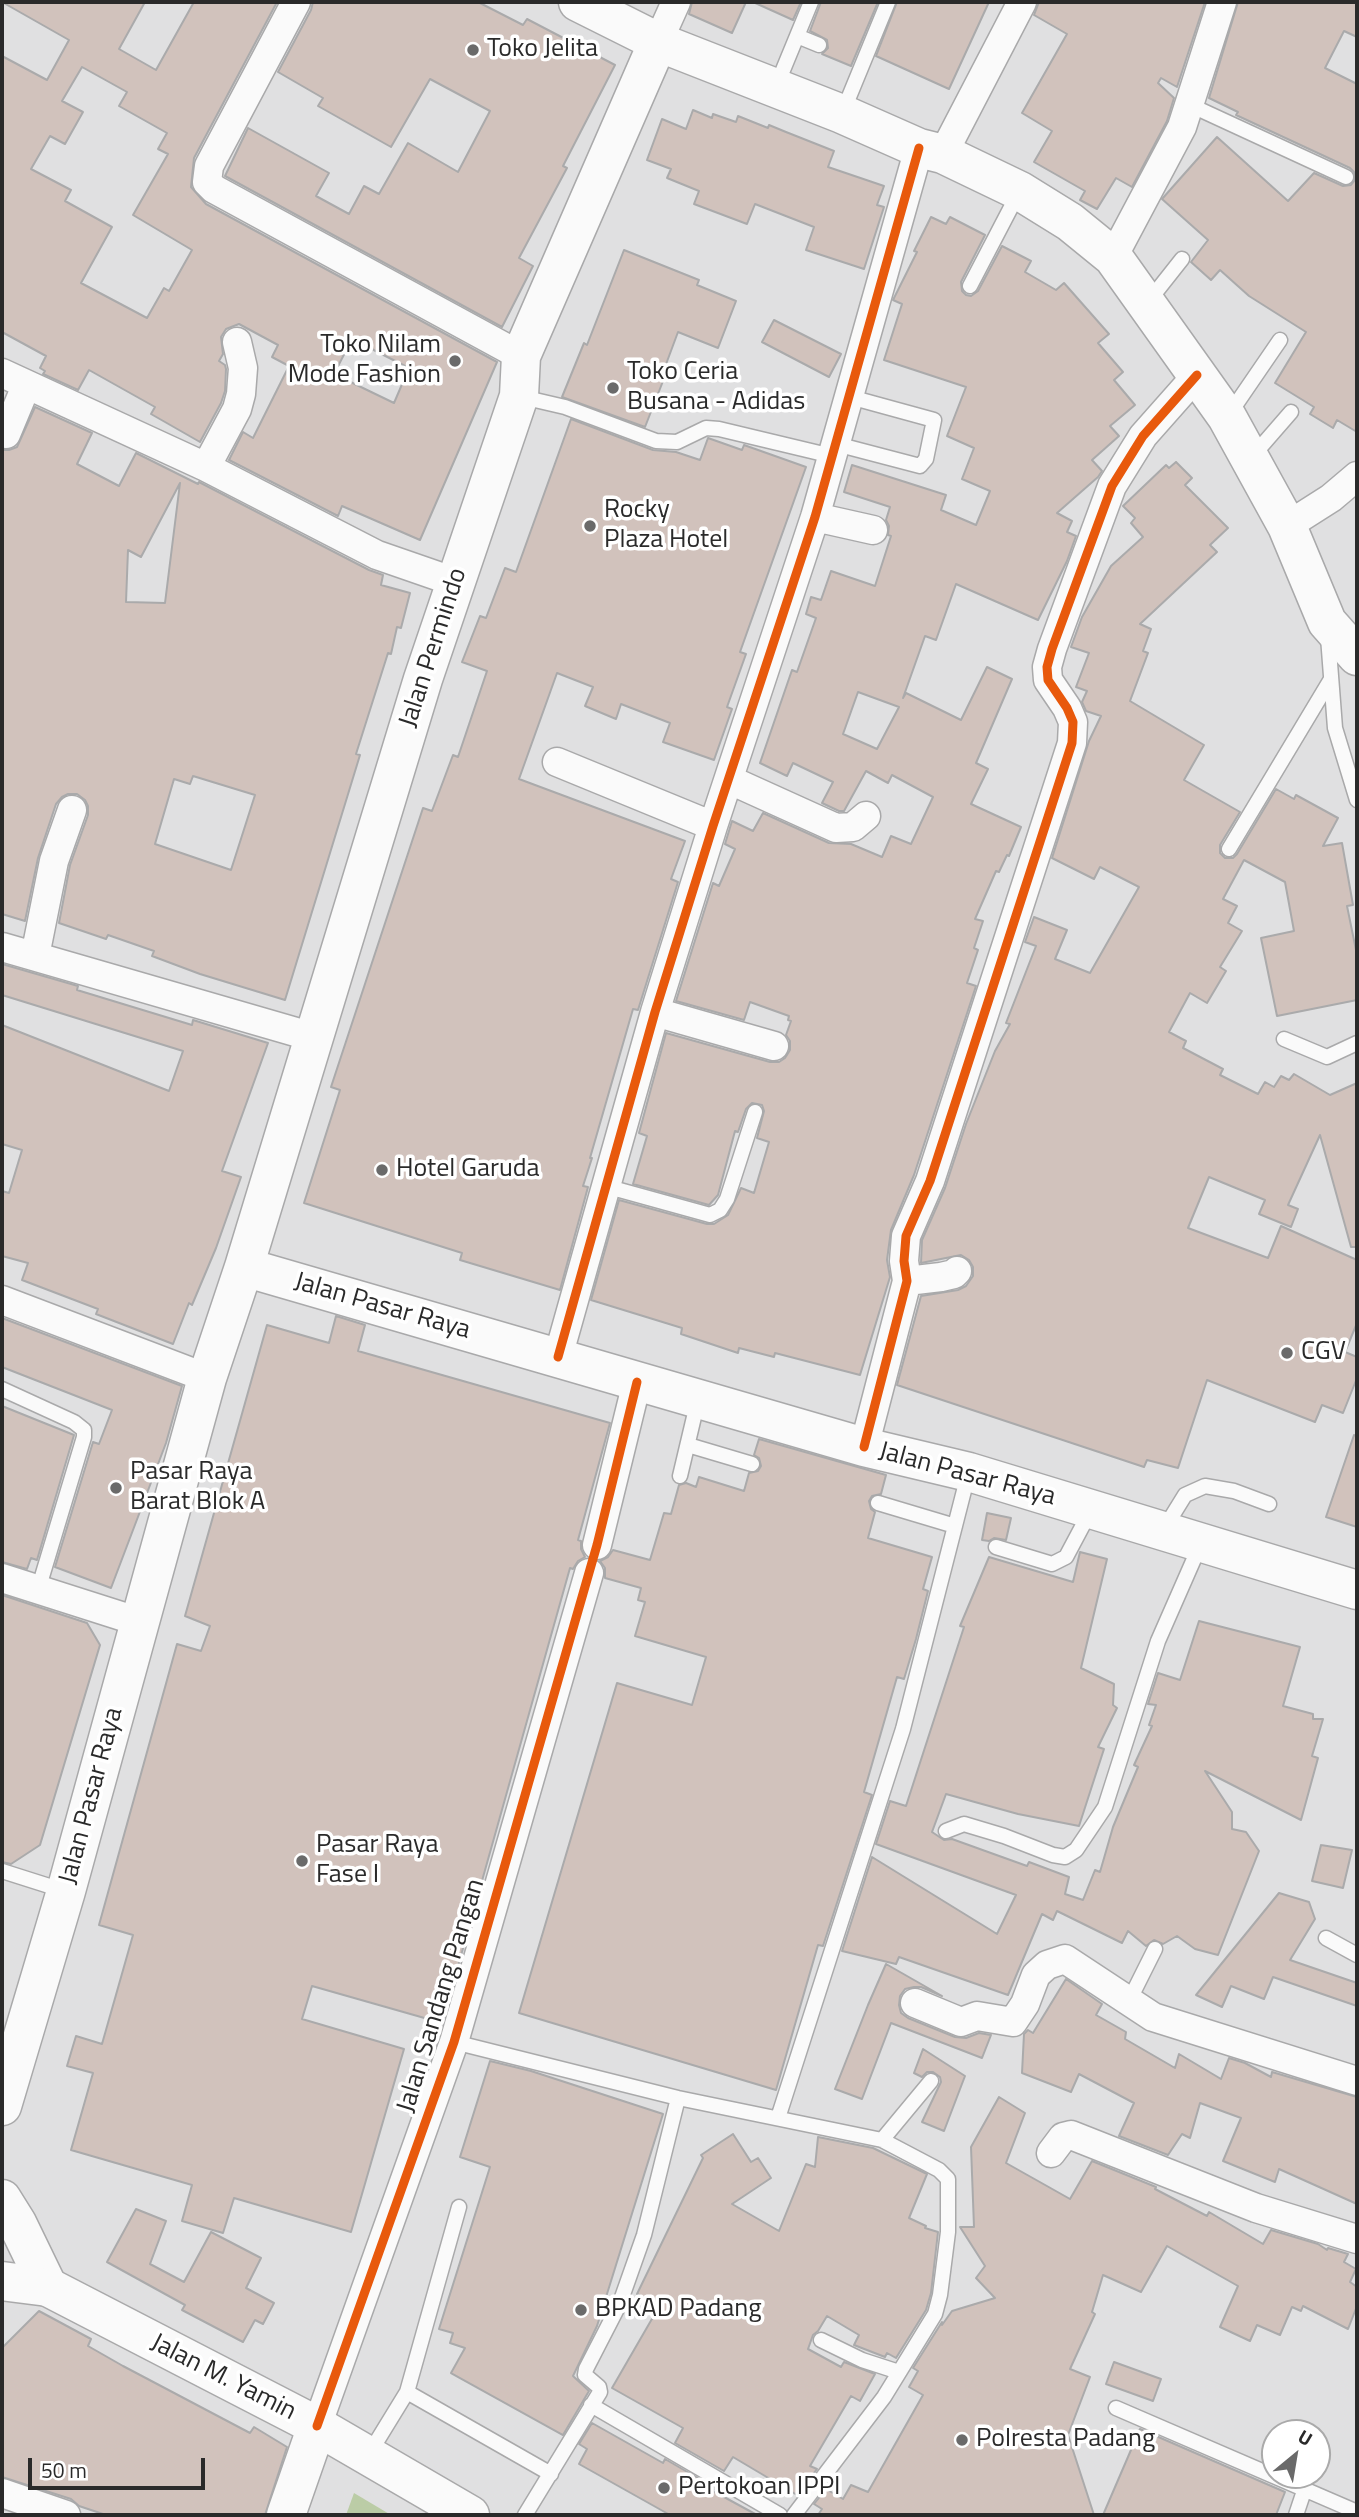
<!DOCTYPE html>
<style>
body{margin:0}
#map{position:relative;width:1359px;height:2517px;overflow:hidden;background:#e0e0e1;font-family:"Titillium Web",sans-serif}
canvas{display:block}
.frame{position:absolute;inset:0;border:4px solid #2a2a2a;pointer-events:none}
.north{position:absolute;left:1261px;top:2419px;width:70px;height:70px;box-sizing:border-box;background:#fff;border:2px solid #aaa;border-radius:50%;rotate:30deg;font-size:19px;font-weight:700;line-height:28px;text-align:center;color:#2a2a2a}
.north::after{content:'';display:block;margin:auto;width:24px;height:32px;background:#6a6a6a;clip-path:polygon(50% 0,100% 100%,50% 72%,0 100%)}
.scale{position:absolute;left:28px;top:2458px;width:177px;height:32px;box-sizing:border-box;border:4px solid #2a2a2a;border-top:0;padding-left:9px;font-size:21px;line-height:24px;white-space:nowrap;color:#2a2a2a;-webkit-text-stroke:5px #fff;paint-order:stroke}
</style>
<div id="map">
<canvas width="1359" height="2517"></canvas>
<div class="frame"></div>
<div class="north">U</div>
<div class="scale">50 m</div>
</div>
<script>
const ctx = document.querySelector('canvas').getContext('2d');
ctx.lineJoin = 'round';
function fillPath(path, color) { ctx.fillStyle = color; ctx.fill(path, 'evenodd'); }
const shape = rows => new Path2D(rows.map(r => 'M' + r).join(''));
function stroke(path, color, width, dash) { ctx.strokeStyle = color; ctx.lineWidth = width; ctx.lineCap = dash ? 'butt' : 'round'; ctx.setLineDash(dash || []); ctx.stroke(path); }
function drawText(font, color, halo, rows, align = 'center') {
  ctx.font = font + ' "Titillium Web",sans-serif'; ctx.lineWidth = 7; ctx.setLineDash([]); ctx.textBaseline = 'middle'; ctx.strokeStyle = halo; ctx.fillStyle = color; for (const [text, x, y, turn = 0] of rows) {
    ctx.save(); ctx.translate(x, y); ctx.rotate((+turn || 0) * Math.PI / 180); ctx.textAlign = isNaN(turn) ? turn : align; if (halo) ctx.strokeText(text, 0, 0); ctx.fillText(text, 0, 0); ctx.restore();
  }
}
const green = shape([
 [354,2493,391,2515,346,2515]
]);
const building = shape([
 [2,2,145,2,119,49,156,70,194,2,277,2,194,158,191,187,206,204,497,362,420,540,342,506,338,516,229,460,243,432,253,438,289,366,272,357,278,345,239,324,226,329,221,337,223,354,219,361,225,365,226,369,225,391,221,403,200,442,151,414,155,407,89,370,78,390,43,374,45,371,40,368,46,356,2,332,2,56,47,80,69,40,2,2],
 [82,67,127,92,119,106,167,133,158,149,168,154,133,215,192,250,169,291,164,288,147,318,81,283,112,227,65,201,71,190,31,169,50,136,65,144,83,112,62,101,82,67],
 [352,339,409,368,394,403,334,374,352,339],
 [313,2,478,2,523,25,527,19,615,65,563,166,567,168,519,258,533,266,502,327,225,176,248,128,329,173,316,196,349,214,364,186,379,194,408,143,458,172,490,111,430,79,391,147,318,106,323,98,278,72,311,10,313,2],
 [692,2,746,2,732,33,689,14,692,2],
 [753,2,801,2,793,20,753,2],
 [821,2,878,2,851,66,822,54,828,48,827,40,810,31,821,2],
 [897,2,989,2,949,89,876,56,897,2],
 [1039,2,1205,2,1177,87,1161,78,1158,83,1174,98,1167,121,1132,187,1116,178,1097,209,1080,200,1085,191,1034,162,1052,131,1022,113,1067,34,1034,15,1039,2],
 [1238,2,1357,2,1357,37,1344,31,1325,68,1357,84,1357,432,1337,420,1333,428,1310,414,1314,407,1275,383,1306,332,1249,296,1220,270,1211,280,1191,262,1208,240,1162,199,1217,137,1288,201,1314,173,1343,186,1351,185,1355,180,1354,172,1350,168,1236,115,1238,112,1209,98,1238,2],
 [693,110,712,118,713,114,736,122,738,116,768,128,769,125,786,132,834,151,828,167,884,186,877,205,884,207,864,269,806,250,814,227,755,204,747,224,694,204,699,191,667,178,671,169,647,160,662,119,686,129,693,110],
 [931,217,946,224,950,217,985,235,961,282,962,291,966,295,971,296,978,291,1002,246,1031,261,1025,272,1056,290,1064,283,1109,334,1098,343,1123,372,1114,380,1135,405,1110,426,1119,436,1092,460,1102,471,1098,477,1057,513,1072,521,1067,532,1076,536,1067,561,1038,620,956,584,936,640,925,636,903,698,906,693,961,720,987,667,1012,679,976,763,988,769,971,804,1021,827,1009,856,1007,855,999,872,996,871,975,919,983,921,974,948,978,950,967,983,976,986,914,1175,891,1230,887,1260,890,1277,860,1375,775,1353,774,1357,739,1348,738,1353,681,1334,682,1328,591,1300,619,1200,707,1224,714,1224,728,1215,741,1188,754,1193,769,1142,757,1138,764,1111,762,1105,752,1103,746,1109,738,1132,735,1131,718,1195,709,1205,633,1184,647,1136,639,1133,666,1033,770,1062,779,1062,785,1058,790,1050,790,1041,786,1035,791,1021,788,1020,789,1016,750,1002,744,1020,676,1001,713,883,719,886,735,849,725,844,732,821,753,831,763,813,829,843,851,844,882,857,891,836,911,844,933,797,892,775,888,783,866,771,844,811,839,811,822,803,833,782,793,763,787,776,760,763,792,670,797,672,816,618,806,614,811,597,821,600,831,571,875,586,891,536,888,535,889,526,886,520,890,507,844,492,852,465,946,495,941,510,976,525,990,491,962,479,974,448,947,436,966,387,884,360,902,304,893,300,917,252,914,251,931,217],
 [858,692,899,707,877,749,843,734,858,692],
 [624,250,699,280,697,285,736,301,718,348,678,332,662,375,665,376,645,427,562,397,584,343,587,345,624,250],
 [774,320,841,354,829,377,762,342,774,320],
 [35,407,92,433,77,464,119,486,136,453,198,484,199,482,369,570,383,575,381,585,410,593,401,628,397,627,391,654,388,653,356,754,360,755,285,1000,200,974,152,956,154,951,108,935,106,939,59,923,70,865,88,815,88,806,85,800,77,794,68,794,62,797,56,804,38,858,25,921,2,914,2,450,9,450,17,447,35,407],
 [180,483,165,603,126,602,128,550,141,557,180,483],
 [193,776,255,795,231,870,155,844,174,779,190,784,193,776],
 [571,419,653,450,676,452,700,460,708,438,742,450,744,445,806,467,740,652,746,654,727,707,732,709,714,760,663,742,670,723,621,704,616,719,585,706,593,687,557,673,519,779,685,841,671,879,678,882,638,1010,633,1009,590,1158,592,1158,583,1186,588,1187,560,1290,460,1260,462,1253,304,1203,340,1090,331,1087,423,808,432,811,453,755,458,757,487,671,462,662,480,616,486,618,505,568,516,572,571,419],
 [1176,462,1192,478,1185,485,1228,528,1210,545,1217,552,1140,624,1151,629,1143,651,1148,653,1130,701,1204,745,1184,780,1240,812,1220,845,1220,853,1225,858,1233,858,1237,854,1276,789,1294,799,1296,795,1338,818,1323,846,1342,843,1353,905,1347,906,1357,955,1357,1000,1277,1016,1261,938,1294,931,1285,882,1244,860,1223,899,1237,906,1228,923,1242,931,1220,967,1226,971,1207,1003,1190,993,1169,1032,1186,1041,1183,1048,1223,1069,1220,1075,1258,1094,1265,1082,1274,1087,1281,1076,1289,1080,1294,1074,1330,1095,1357,1083,1357,1247,1351,1247,1320,1135,1288,1205,1298,1209,1291,1227,1259,1214,1265,1200,1209,1177,1188,1228,1268,1258,1281,1226,1357,1260,1357,1323,1345,1352,1357,1357,1357,1378,1343,1413,1322,1405,1315,1422,1207,1380,1178,1468,1147,1460,1144,1467,897,1385,921,1296,958,1290,966,1286,973,1276,973,1267,969,1260,961,1255,921,1263,922,1240,945,1188,966,1124,995,1051,1010,1024,1006,1023,1036,946,1025,942,1034,917,1067,930,1055,959,1090,973,1139,887,1100,867,1094,879,1052,858,1089,741,1101,716,1086,711,1082,702,1087,691,1076,687,1089,653,1071,647,1082,617,1111,566,1143,537,1131,523,1135,518,1123,506,1166,465,1169,468,1176,462],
 [2,964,78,986,77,990,192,1025,193,1020,268,1043,222,1171,241,1177,216,1248,192,1305,189,1303,173,1344,96,1314,98,1309,22,1280,28,1263,2,1256,2,1191,9,1193,22,1150,2,1144,2,1025,169,1091,183,1051,2,995,2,964],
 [336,1316,365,1325,358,1351,610,1423,578,1540,581,1541,581,1549,585,1557,578,1561,573,1569,570,1568,442,2023,312,1986,302,2019,404,2049,351,2232,234,2198,223,2233,182,2221,192,2185,71,2150,93,2073,67,2066,76,2036,102,2044,133,1935,99,1925,177,1644,201,1651,210,1626,185,1616,267,1325,329,1343,336,1316],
 [2,1318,182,1386,166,1443,111,1588,55,1567,93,1442,99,1444,112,1410,2,1367,2,1318],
 [2,1406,74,1435,37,1560,31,1558,27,1569,2,1562,2,1406],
 [1354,1435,1357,1436,1357,1527,1326,1517,1354,1435],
 [759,1439,886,1475,881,1494,872,1496,869,1501,871,1509,875,1512,868,1538,932,1557,923,1589,928,1591,916,1639,904,1679,897,1677,864,1792,872,1795,823,1946,818,1945,776,2090,519,2013,617,1683,692,1705,706,1657,635,1636,645,1602,638,1600,641,1588,605,1578,605,1568,600,1561,608,1557,613,1550,650,1560,664,1513,671,1514,679,1485,686,1483,696,1487,699,1477,744,1491,749,1473,758,1471,761,1466,759,1458,754,1455,759,1439],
 [987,1513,1011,1518,1006,1540,994,1538,989,1541,982,1540,987,1513],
 [1080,1552,1107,1559,1081,1668,1114,1684,1113,1705,1117,1708,1098,1747,1104,1749,1079,1826,1018,1814,946,1794,932,1832,944,1840,952,1839,1027,1866,1029,1862,1069,1877,1065,1894,1083,1900,1095,1870,1100,1872,1113,1827,1138,1767,1134,1765,1152,1726,1149,1725,1156,1705,1148,1704,1158,1673,1180,1680,1199,1621,1300,1647,1283,1706,1313,1714,1313,1719,1323,1719,1312,1756,1318,1758,1301,1820,1205,1771,1232,1812,1232,1829,1246,1832,1259,1851,1218,1955,1195,1949,1177,1936,1163,1944,1154,1940,1146,1946,1128,1931,1122,1943,1057,1911,1053,1920,1042,1914,1008,1995,899,1957,896,1964,842,1951,872,1857,997,1934,1016,1895,876,1844,890,1801,906,1806,964,1627,960,1626,989,1557,1073,1582,1080,1552],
 [2,1595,87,1623,100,1645,40,1845,11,1864,2,1862,2,1595],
 [1321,1845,1352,1850,1343,1888,1312,1881,1321,1845],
 [1279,1893,1309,1902,1315,1919,1290,1960,1357,1983,1357,2006,1273,1977,1264,1999,1231,1986,1222,2007,1196,1995,1279,1893],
 [886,1964,942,1996,921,1987,914,1987,905,1989,900,1996,899,2005,901,2013,908,2018,955,2037,966,2038,979,2033,991,2035,982,2058,891,2023,862,2099,835,2089,868,2005,886,1964],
 [1066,1979,1102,2004,1096,2015,1126,2032,1125,2039,1175,2068,1179,2054,1221,2079,1229,2058,1245,2063,1271,2077,1272,2072,1357,2097,1357,2204,1279,2169,1275,2182,1223,2161,1241,2118,1200,2103,1190,2138,1182,2134,1168,2155,1119,2136,1134,2103,1079,2074,1071,2092,1022,2073,1024,2034,1028,2030,1033,2033,1066,1979],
 [923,2049,965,2076,944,2131,922,2122,941,2082,940,2077,933,2072,927,2072,922,2077,914,2073,923,2049],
 [490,2061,531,2071,663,2114,597,2326,573,2376,589,2391,563,2435,451,2373,465,2348,450,2343,453,2333,439,2329,490,2167,460,2157,490,2061],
 [999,2097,1025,2113,1006,2163,1070,2199,1092,2161,1156,2187,1155,2189,1207,2216,1209,2212,1263,2244,1271,2230,1318,2244,1327,2250,1328,2248,1348,2254,1344,2262,1356,2269,1350,2282,1357,2287,1357,2306,1348,2329,1303,2306,1301,2311,1292,2307,1280,2335,1257,2325,1250,2341,1220,2327,1238,2286,1167,2246,1141,2292,1103,2275,1092,2312,1095,2314,1070,2369,1090,2377,1068,2435,1094,2515,818,2515,822,2509,814,2504,826,2489,843,2499,851,2485,868,2492,923,2395,909,2387,918,2371,913,2368,942,2322,942,2325,952,2311,995,2298,976,2278,985,2266,960,2227,974,2227,971,2147,999,2097],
 [733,2134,751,2162,758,2158,771,2178,732,2204,779,2231,806,2164,815,2167,818,2137,873,2148,927,2174,909,2218,926,2226,925,2228,938,2232,931,2293,926,2310,896,2358,887,2353,885,2357,854,2345,859,2335,827,2316,818,2331,813,2335,808,2349,841,2367,844,2362,875,2374,860,2401,851,2396,810,2466,817,2469,797,2495,733,2457,724,2471,675,2443,683,2428,612,2388,660,2305,637,2294,703,2158,701,2155,733,2134],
 [136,2209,166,2221,150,2264,184,2282,211,2232,261,2258,246,2288,274,2303,263,2324,255,2320,243,2342,182,2310,185,2305,107,2262,136,2209],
 [39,2311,91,2339,88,2346,123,2366,250,2433,254,2427,287,2447,265,2515,106,2515,79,2506,71,2499,2,2477,2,2348,39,2311],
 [1114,2362,1161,2379,1153,2401,1106,2384,1114,2362],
 [592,2423,663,2463,665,2459,715,2488,713,2491,757,2515,670,2515,579,2464,587,2449,579,2444,592,2423],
 [1140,2429,1285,2492,1276,2515,1103,2515,1140,2429]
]);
const lane = shape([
 [797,36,819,45],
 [776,87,811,2],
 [1190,105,1346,177],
 [842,114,888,2],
 [970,286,1019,192],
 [1148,302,1182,259],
 [522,397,565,407,656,441,677,442,706,428,719,429,832,456],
 [1228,416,1280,340],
 [836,444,920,466,926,459,934,420,850,397],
 [1251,458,1291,412],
 [1328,637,1335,728,1357,800],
 [1229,849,1331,679],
 [1284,1039,1327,1057,1357,1043],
 [605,1186,710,1215,720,1210,727,1199,755,1112],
 [2,1389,74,1422,84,1430,84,1437,38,1590],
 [688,1445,752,1464],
 [680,1476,698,1400],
 [878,1503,955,1526],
 [1164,1529,1185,1495,1205,1486,1234,1491,1269,1504],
 [996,1547,1052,1564,1066,1557,1091,1510],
 [946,1831,964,1824,1004,1836,1053,1855,1065,1857,1076,1850,1105,1807,1158,1641,1201,1543],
 [2,1871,65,1891],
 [1326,1938,1357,1955],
 [1129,2001,1155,1949],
 [454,2042,678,2098,882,2140,939,2170,948,2179,948,2232,940,2295,935,2314,884,2397,794,2515],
 [778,2118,903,1729,968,1475],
 [882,2140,931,2081],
 [821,2340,862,2360,899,2372],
 [407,2392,551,2474],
 [591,2405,780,2515],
 [1116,2408,1357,2512],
 [369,2454,407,2392,459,2207],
 [525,2515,600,2392,599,2387,585,2375,586,2369,620,2303,644,2235,678,2098],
 [1296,2515,1304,2491]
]);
const street = shape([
 [296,2,209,166,207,182,214,189,521,356],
 [658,42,676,2],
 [943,154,1022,2],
 [1113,257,1182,127,1222,2],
 [2,373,206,467,377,555,455,582],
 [6,434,26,386],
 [206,467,237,409,241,394,243,368,237,342],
 [815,517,873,530],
 [1287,526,1331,498,1357,476],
 [557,762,713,826],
 [730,780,836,828,853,827,866,816],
 [2,947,313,1037],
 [35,956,54,861,72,810],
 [655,1012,774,1046],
 [907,1281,941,1277,954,1274,957,1271],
 [2,1300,207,1378],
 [558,1357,655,1012,713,826,815,517,919,148],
 [864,1447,907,1281,904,1261,906,1236,930,1181,1072,743,1073,722,1067,708,1048,680,1047,667,1052,649,1112,486,1143,436,1197,375],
 [597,1545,637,1382],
 [2,1578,140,1622],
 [915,2003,961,2022,977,2016,1013,2022,1025,2004,1036,1975,1047,1965,1065,1959,1153,2017,1357,2081],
 [1051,2153,1063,2137,1071,2135,1256,2208,1357,2239],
 [317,2426,454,2042,589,1573],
 [2,2493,66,2515]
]);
const secondary = shape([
 [578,2,658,42,842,114,919,148,943,154,1020,191,1070,222,1113,257,1227,417,1287,526,1327,622,1357,656],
 [244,1267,864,1447,969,1472,1357,1590],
 [2,2106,66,1891,207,1378,244,1267,423,679,519,396,521,356,658,42],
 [2,2199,17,2223,48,2287],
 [2,2281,48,2287]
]);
const primary = shape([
 [48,2287,317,2426,470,2515],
 [286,2515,317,2426]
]);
const cycleway = shape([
 [558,1357,655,1012,713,826,815,517,919,148],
 [864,1447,907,1281,904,1261,906,1236,930,1181,1072,743,1073,722,1067,708,1048,680,1047,667,1052,649,1112,486,1143,436,1197,375],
 [317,2426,454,2042,597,1545,637,1382]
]);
const markers = [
 [473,50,7,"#6a6a6a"],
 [455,361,7,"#6a6a6a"],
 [613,388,7,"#6a6a6a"],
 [590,526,7,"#6a6a6a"],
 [382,1170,7,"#6a6a6a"],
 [1287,1353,7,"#6a6a6a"],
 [116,1488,7,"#6a6a6a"],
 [302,1861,7,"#6a6a6a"],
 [581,2310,7,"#6a6a6a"],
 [962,2440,7,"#6a6a6a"],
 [664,2488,7,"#6a6a6a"]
];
const poiNames = [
 ["Toko Jelita",487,50],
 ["Toko Nilam",441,346,"right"],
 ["Mode Fashion",441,376,"right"],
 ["Toko Ceria",627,373],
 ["Busana - Adidas",627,403],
 ["Rocky",604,511],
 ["Plaza Hotel",604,541],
 ["Hotel Garuda",396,1170],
 ["CGV",1301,1353],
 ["Pasar Raya",130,1473],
 ["Barat Blok A",130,1503],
 ["Pasar Raya",316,1846],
 ["Fase I",316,1876],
 ["BPKAD Padang",595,2310],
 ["Polresta Padang",976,2440],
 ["Pertokoan IPPI",678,2488]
];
const streetNames = [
 ["Jalan Permindo",434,648,-72],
 ["Jalan Pasar Raya",382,1307,16],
 ["Jalan Pasar Raya",967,1475,15],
 ["Jalan Pasar Raya",92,1796,-75],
 ["Jalan Sandang Pangan",442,1996,-73],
 ["Jalan M. Yamin",223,2378,27]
];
fillPath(green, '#bbcca6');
fillPath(building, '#d1c2bc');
stroke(building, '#aaaaab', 2);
stroke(lane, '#a9a9aa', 17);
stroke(street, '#a9a9aa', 31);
stroke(secondary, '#a9a9aa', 41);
stroke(primary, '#a9a9aa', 41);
stroke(lane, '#fafafa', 14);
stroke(street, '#fafafa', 28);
stroke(secondary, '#fafafa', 38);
stroke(primary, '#fafafa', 38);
stroke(cycleway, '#e8590c', 9);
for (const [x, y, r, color] of markers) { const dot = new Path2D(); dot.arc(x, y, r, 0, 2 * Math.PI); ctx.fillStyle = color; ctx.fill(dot); stroke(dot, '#fff', 2.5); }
drawText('26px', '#2a2a2a', '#fff', poiNames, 'left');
drawText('26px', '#2a2a2a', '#fff', streetNames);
</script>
